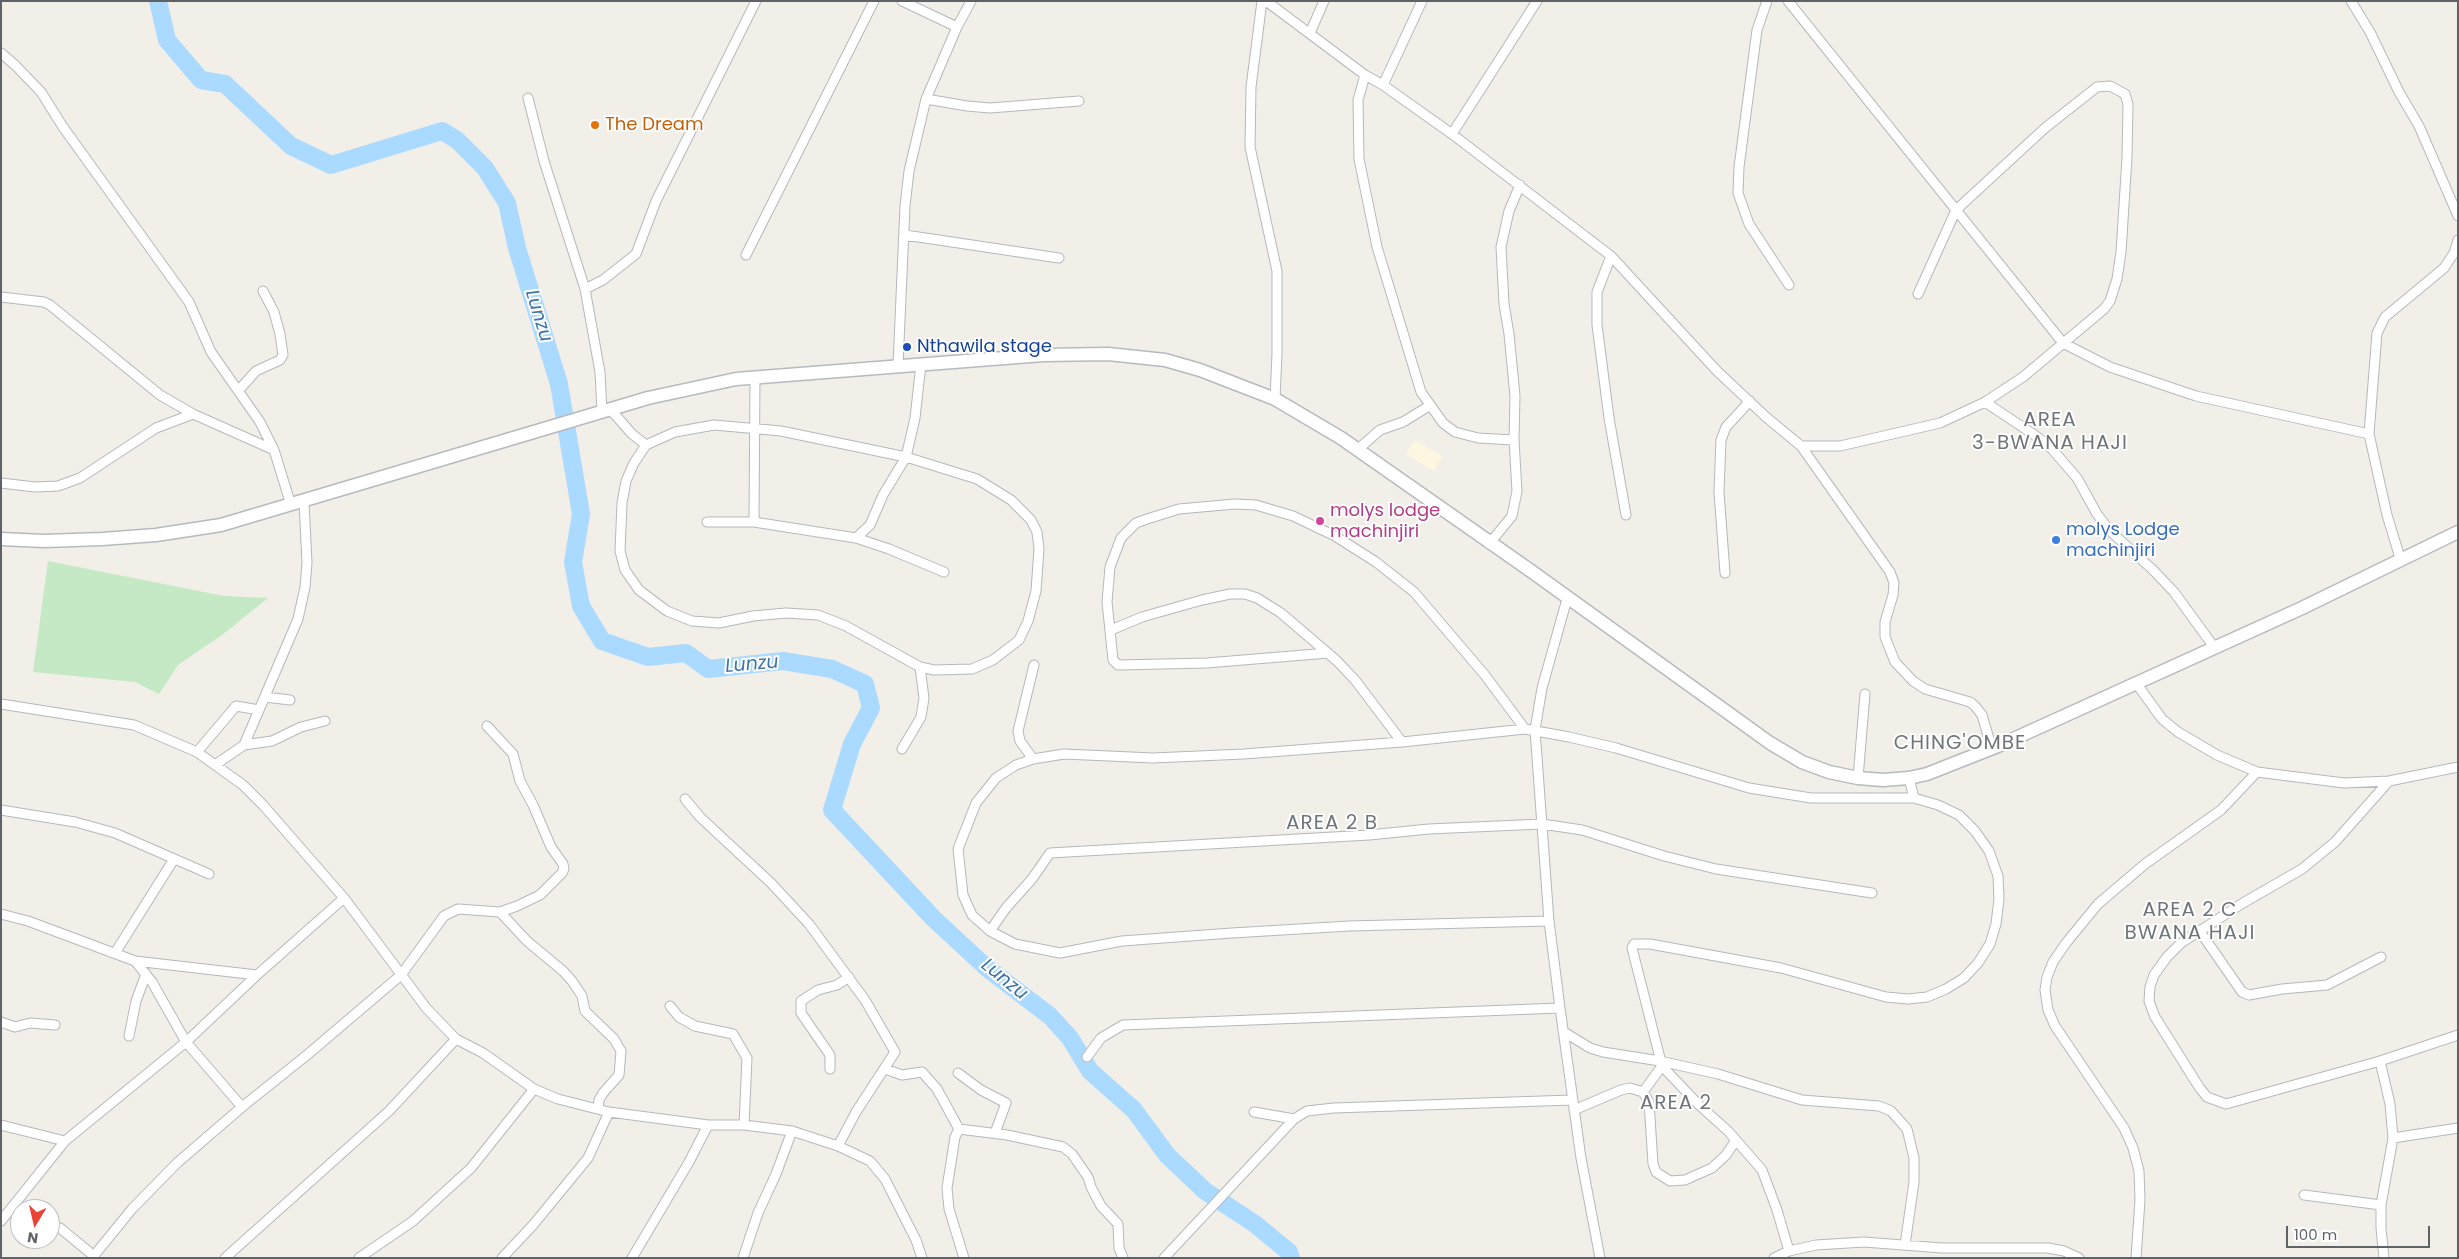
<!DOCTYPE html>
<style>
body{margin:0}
#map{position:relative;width:2459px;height:1259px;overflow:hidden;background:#f1efe8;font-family:Poppins,sans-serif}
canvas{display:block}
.frame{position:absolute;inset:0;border:2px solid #5f6368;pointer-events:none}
.north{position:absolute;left:10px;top:1199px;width:50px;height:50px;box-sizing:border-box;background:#fff;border:1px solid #bfc1c3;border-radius:50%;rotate:189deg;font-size:14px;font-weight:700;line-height:20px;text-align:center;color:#5f6368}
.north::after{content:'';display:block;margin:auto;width:18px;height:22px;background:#ea4335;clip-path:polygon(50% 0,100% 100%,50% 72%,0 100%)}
.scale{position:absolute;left:2286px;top:1226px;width:144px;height:22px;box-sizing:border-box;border:2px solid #5f6368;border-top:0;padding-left:6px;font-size:15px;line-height:18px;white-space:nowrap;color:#5f6368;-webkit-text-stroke:4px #fff;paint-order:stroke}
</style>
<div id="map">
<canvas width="2459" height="1259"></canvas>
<div class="frame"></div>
<div class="north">N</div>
<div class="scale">100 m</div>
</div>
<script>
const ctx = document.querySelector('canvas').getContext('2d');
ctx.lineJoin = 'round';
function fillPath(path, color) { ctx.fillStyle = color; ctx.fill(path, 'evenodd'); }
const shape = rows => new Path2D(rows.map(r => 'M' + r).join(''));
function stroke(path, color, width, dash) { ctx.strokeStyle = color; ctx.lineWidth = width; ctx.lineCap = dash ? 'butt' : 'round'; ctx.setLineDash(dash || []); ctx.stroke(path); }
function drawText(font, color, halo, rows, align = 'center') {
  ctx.font = font + ' Poppins,sans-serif'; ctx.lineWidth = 4; ctx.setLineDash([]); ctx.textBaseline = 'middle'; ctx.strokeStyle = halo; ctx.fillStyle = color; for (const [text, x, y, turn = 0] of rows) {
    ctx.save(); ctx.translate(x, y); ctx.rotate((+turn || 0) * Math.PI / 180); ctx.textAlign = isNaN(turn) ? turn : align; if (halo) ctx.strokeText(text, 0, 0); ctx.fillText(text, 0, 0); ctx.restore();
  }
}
const commercial = shape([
 [1415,440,1443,457,1434,471,1406,454]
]);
const green = shape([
 [48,561,224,596,268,598,222,635,178,665,159,694,135,682,33,672]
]);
const river = shape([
 [158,1,167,40,201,80,225,84,291,146,331,165,442,131,457,140,485,168,507,203,517,248,559,384,581,514,573,562,581,606,602,641,648,657,686,653,708,669,783,661,832,669,865,684,871,708,852,744,832,810,933,918,987,968,1050,1016,1070,1038,1090,1071,1134,1110,1167,1155,1205,1191,1255,1224,1289,1252,1291,1258]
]);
const street = shape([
 [902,1,957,27],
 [1262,1,1251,87,1250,147,1277,271,1277,353,1275,399],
 [1266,1,1365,75,1383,85,1452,134,1611,256,1717,371,1766,417,1801,446,1890,572,1894,583,1893,595,1885,622,1885,637,1895,662,1913,681,1925,689,1970,702,1975,706,1982,715,1992,749],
 [1767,1,1757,30,1739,167,1738,193,1749,224,1789,285],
 [1788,1,2063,343,2110,367,2196,396,2369,434],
 [2351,1,2370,32,2399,92,2419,126,2458,216],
 [1310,33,1324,1],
 [1,53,16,66,41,92,63,127,189,302,211,352,260,422,274,450,291,505],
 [1365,75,1358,100,1359,159,1377,247,1421,392,1443,423,1455,432,1478,438,1514,440],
 [1383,85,1422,1],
 [528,98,544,161,585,289,600,372,602,412],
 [926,99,967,106,990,108,1079,101],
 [1452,134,1537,1],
 [905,235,1059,258],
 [746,255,874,1],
 [1611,256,1597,292,1597,325,1609,418,1626,515],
 [585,289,603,280,636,254,656,201,756,1],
 [1,297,44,302,50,305,160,395,193,414,274,450],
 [898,365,905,206,909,171,926,99,957,27,971,1],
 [238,391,256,371,280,360,283,355,280,334,274,312,263,291],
 [1985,402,2036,436,2052,449,2077,478,2097,514,2109,530,2153,570,2174,592,2214,647],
 [610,409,632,434,646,445],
 [714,425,781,431,906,457,977,479,1011,500,1031,520,1037,532,1039,549,1036,591,1028,621,1019,640,993,660,972,669,934,670,920,667,846,626,818,615,786,613,753,616,719,623,692,621,667,611,639,590,625,570,620,551,622,503,626,481,634,463,646,445,675,432,714,425],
 [1801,446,1840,446,1940,423,1985,402,2023,377,2104,309,2110,301,2117,279,2121,252,2127,158,2128,104,2125,94,2110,86,2097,87,2045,128,1956,210,1918,294],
 [1357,450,1380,430,1403,422,1429,406],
 [1,483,35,487,58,486,80,478,156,428,193,414],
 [707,522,754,522,856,538,889,549,944,572],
 [754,522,755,377],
 [856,538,870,525,883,495,906,457,915,418,921,364],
 [1489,544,1512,516,1517,491,1514,440,1515,396,1509,334,1504,304,1501,247,1509,211,1520,185],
 [2401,561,2387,515,2369,434,2377,333,2385,317,2444,268,2454,253,2458,240],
 [1725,573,1719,492,1721,440,1726,427,1750,401],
 [1567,599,1542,688,1535,730,1549,921,1560,1008,1581,1158,1600,1258],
 [1111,630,1142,617,1202,600,1230,594,1245,594,1257,598,1281,613,1337,661,1355,680,1402,742],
 [1328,653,1207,663,1118,665,1113,660,1107,602,1110,567,1121,538,1136,523,1147,519,1179,509,1235,504,1256,505,1293,516,1335,536,1376,562,1414,592,1484,674,1525,729],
 [2136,683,2162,719,2178,732,2217,755,2257,772,2344,783,2389,781,2458,767],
 [265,697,290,700],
 [1,704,134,725,197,752,243,785,263,805,344,898,427,1009,456,1039,483,1053,534,1089,558,1099,609,1112,708,1125,744,1125,792,1131,838,1146,870,1161,885,1179,916,1240,922,1258],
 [244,745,272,741,301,727,325,721],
 [902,749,921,717,924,698,920,667],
 [197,752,236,706,259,710],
 [1033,759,1020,741,1018,731,1034,665],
 [215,765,244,745,298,619,305,587,307,563,304,502],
 [1858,778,1865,694],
 [1909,778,1914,798],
 [2389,781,2335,842,2302,869,2243,903,2181,943,2167,957,2154,975,2150,987,2149,1001,2155,1017,2199,1087,2207,1097,2226,1104,2380,1061,2458,1035],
 [685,799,700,817,771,883,809,924,865,1000,895,1052,856,1112,838,1146],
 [1,810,75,822,115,833,209,874],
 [500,912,527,941,563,971,572,981,582,996,585,1011,614,1039,621,1051,619,1075,603,1093,599,1100,598,1109],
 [1,914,28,921,135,961,257,975],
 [1549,921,1349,926,1232,933,1122,941,1060,953,1015,944,990,931,972,915,963,895,958,849,976,803,996,778,1016,765,1033,759,1064,754,1153,758,1244,754,1402,742,1525,729,1569,737,1616,748,1749,788,1811,798,1914,798,1938,805,1959,815,1975,831,1989,851,1998,876,1999,899,1996,924,1990,944,1978,963,1964,978,1946,989,1927,997,1908,999,1886,997,1781,968,1650,944,1634,944,1632,948,1662,1066,1698,1104,1728,1131,1762,1170,1777,1210,1789,1251],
 [2199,930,2242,992,2249,995,2282,989,2327,985,2381,957],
 [990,931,1006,908,1032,879,1050,853,1369,835,1429,829,1542,824,1582,830,1664,856,1716,869,1872,893],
 [115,953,174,859],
 [135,961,152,982,186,1042,242,1107],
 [670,1006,679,1017,695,1026,733,1034,747,1058,744,1125],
 [1,1022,15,1027,30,1023,55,1025],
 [1564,1032,1590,1048,1603,1052,1660,1061,1718,1074,1802,1100,1879,1106,1891,1111,1907,1129,1914,1158,1914,1182,1905,1245],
 [129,1036,136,1001,146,974],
 [1087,1057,1101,1038,1123,1025,1560,1008],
 [2380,1061,2390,1104,2393,1138,2381,1205,2381,1228,2384,1258],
 [830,1069,830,1055,801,1013,801,1001,818,990,837,985,849,977],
 [885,1069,902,1075,922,1072,937,1089,959,1129,955,1137,947,1188,949,1209,964,1258],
 [958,1073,981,1090,1006,1103,995,1133],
 [1643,1092,1662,1066],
 [1574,1110,1621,1090,1630,1088,1643,1092,1649,1102,1653,1164,1656,1172,1670,1181,1685,1180,1712,1168,1726,1155,1736,1140],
 [1254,1112,1294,1119],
 [1,1125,65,1141],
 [959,1129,1007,1135,1063,1147,1072,1154,1088,1177,1091,1187,1101,1206,1118,1224,1119,1248,1123,1258],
 [2393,1138,2458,1128],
 [2304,1195,2381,1205],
 [1,1221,65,1141,186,1042,257,975,344,898],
 [60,1228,94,1256],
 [92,1258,132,1209,177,1163,242,1107,307,1055,401,975,444,916,458,909,500,912,517,906,540,895,562,873,564,869,563,864,551,847,533,805,520,781,513,754,487,726],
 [225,1258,389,1111,456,1039],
 [359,1258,413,1221,471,1168,534,1089],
 [502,1258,533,1225,588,1158,609,1112],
 [632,1258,689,1162,708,1125],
 [743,1258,758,1213,776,1174,792,1131],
 [1164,1258,1294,1119,1307,1111,1334,1108,1572,1100],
 [1774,1258,1789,1251,1816,1245,1864,1242,1942,1248,2048,1248,2064,1251,2079,1258],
 [2136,1258,2140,1200,2139,1171,2133,1148,2124,1128,2055,1026,2048,1010,2045,990,2047,977,2053,962,2066,943,2098,904,2145,864,2221,810,2257,772]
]);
const secondary = shape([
 [1,539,44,541,102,539,156,535,221,525,648,398,736,379,1043,355,1108,354,1165,360,1200,370,1275,399,1341,438,1531,571,1770,743,1802,762,1829,772,1858,778,1883,780,1909,778,1927,774,1998,746,2302,608,2458,532]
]);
const markers = [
 [595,125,5,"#e8710a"],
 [907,347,5,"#1a4fb4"],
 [1320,521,5,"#d1479c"],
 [2056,540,5,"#3f7fe0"]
];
const foodNames = [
 ["The Dream",605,125]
];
const transitNames = [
 ["Nthawila stage",917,347]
];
const hotelNames = [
 ["molys lodge",1330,511],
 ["machinjiri",1330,532]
];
const shopNames = [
 ["molys Lodge",2066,530],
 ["machinjiri",2066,551]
];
const waterNames = [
 ["Lunzu",538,316,73],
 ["Lunzu",752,665,-5],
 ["Lunzu",1004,980,39]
];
const quarterNames = [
 ["AREA",2050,421],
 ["3-BWANA HAJI",2050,444],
 ["CHING'OMBE",1960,744],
 ["AREA 2 B",1332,824],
 ["AREA 2 C",2190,911],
 ["BWANA HAJI",2190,934],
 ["AREA 2",1676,1104]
];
fillPath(commercial, '#fef7e0');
fillPath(green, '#c5e8c5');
stroke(river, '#aadaff', 18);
stroke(street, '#b5b8bc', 11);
stroke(secondary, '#b6babf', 15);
stroke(street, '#fff', 9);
stroke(secondary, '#fff', 12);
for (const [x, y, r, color] of markers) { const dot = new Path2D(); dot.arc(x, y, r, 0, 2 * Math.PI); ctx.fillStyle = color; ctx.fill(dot); stroke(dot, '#fff', 2); }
drawText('18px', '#c56008', '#fff', foodNames, 'left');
drawText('18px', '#164399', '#fff', transitNames, 'left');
drawText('18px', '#b23c85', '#fff', hotelNames, 'left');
drawText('18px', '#366cbe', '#fff', shopNames, 'left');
drawText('italic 19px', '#4174aa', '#fff', waterNames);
ctx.letterSpacing = '1px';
drawText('20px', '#70757a', '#fff', quarterNames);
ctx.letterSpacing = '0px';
</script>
